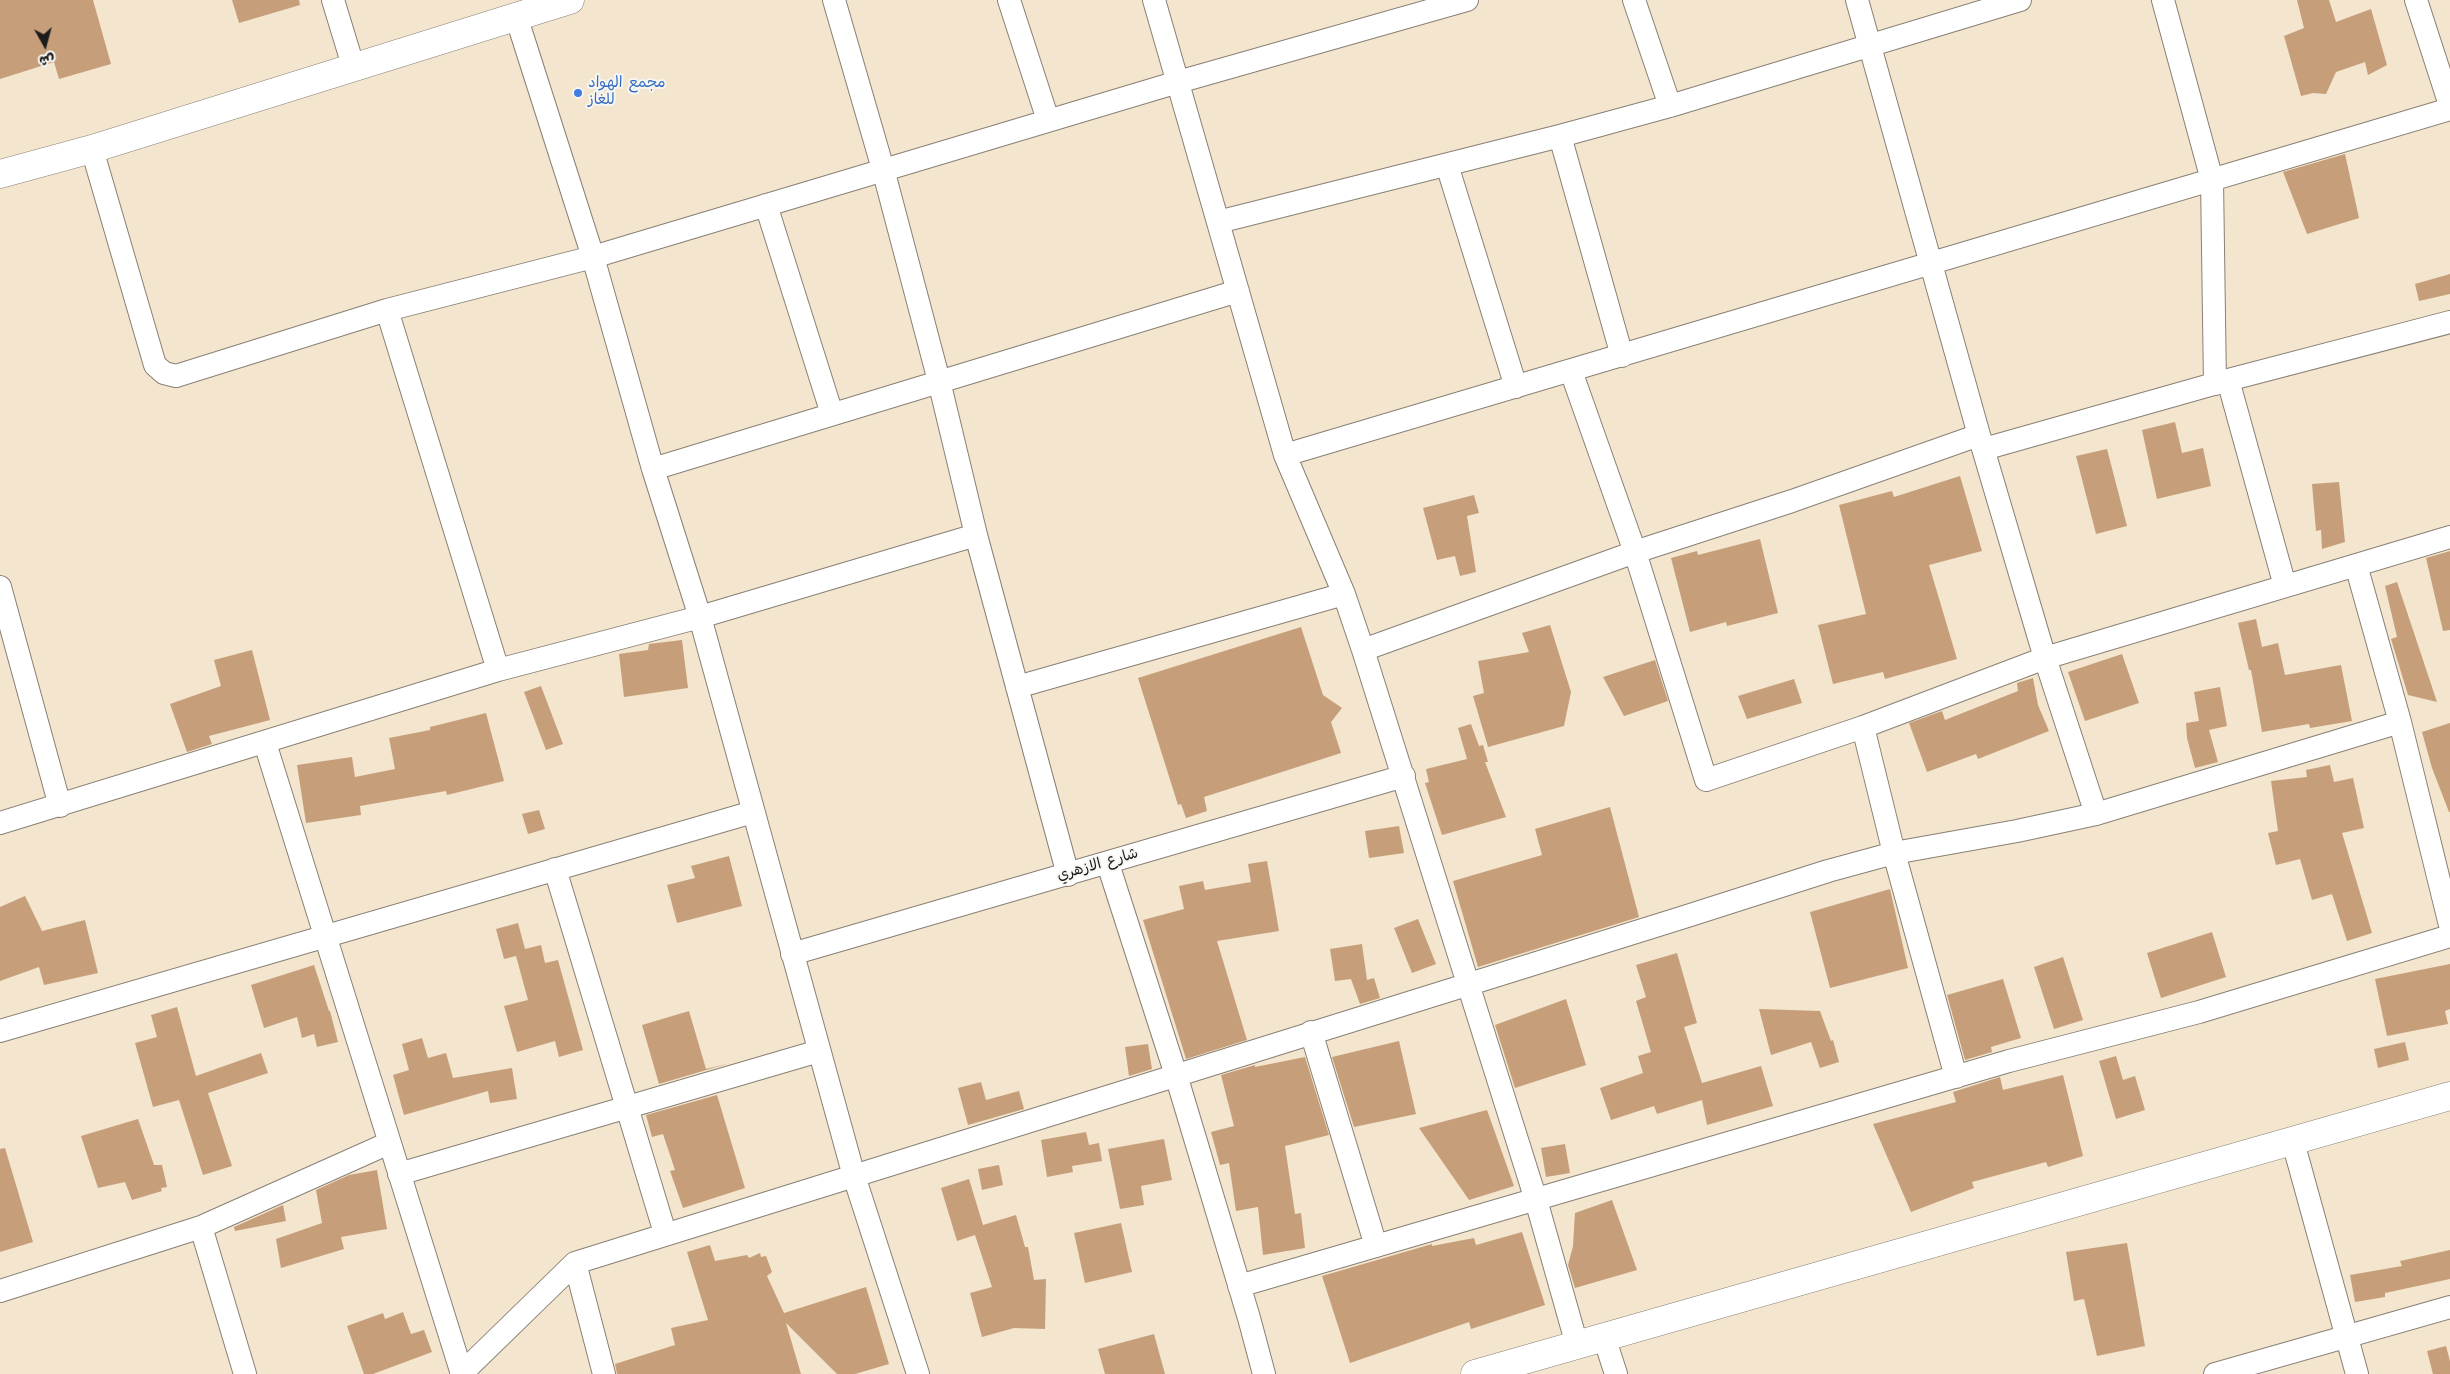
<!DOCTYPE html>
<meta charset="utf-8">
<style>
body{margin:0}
#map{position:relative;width:2450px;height:1374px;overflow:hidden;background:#f3e5ce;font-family:Kalam,"Playpen Sans Arabic",sans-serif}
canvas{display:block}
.north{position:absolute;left:20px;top:20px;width:50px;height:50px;-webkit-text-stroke:4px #f6f6f2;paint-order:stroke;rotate:173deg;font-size:14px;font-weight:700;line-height:20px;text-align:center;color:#1c1c1c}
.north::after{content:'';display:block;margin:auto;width:18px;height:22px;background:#1c1c1c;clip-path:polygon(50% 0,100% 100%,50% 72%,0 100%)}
</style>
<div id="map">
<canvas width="2450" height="1374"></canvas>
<div class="north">ش</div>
</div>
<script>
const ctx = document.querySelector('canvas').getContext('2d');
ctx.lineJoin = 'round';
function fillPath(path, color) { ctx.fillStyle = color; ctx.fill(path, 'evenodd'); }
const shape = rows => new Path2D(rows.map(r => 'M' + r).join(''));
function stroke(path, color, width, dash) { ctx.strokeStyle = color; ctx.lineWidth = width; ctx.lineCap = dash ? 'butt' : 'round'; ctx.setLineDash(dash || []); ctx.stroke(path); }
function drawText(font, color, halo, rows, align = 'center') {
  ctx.font = font + ' Kalam,"Playpen Sans Arabic",sans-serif'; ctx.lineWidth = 4; ctx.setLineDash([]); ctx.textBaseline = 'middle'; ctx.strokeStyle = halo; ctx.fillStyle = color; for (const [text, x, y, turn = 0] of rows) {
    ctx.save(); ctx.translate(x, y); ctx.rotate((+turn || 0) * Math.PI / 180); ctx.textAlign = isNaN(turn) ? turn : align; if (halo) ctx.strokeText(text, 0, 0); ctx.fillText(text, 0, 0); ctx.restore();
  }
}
const building = shape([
 [0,0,93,0,111,64,59,79,54,62,0,79],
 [232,0,299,0,300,5,239,23],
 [2297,0,2329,0,2336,22,2371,9,2387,65,2368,75,2365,62,2336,72,2326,94,2313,93,2301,96,2284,36,2304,28],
 [2345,154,2359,218,2307,234,2283,172],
 [2450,274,2450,294,2419,301,2415,284],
 [2175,422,2182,453,2203,448,2211,486,2157,499,2142,430],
 [2107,449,2127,526,2096,534,2076,456],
 [1960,476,1982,551,1929,565,1957,659,1885,679,1883,672,1833,684,1818,625,1866,614,1839,505,1892,491,1894,497],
 [2339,482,2345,542,2322,549,2321,530,2316,531,2312,484],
 [1474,495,1479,513,1467,516,1476,572,1460,576,1455,556,1437,560,1423,508],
 [1760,539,1778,613,1727,626,1726,622,1690,632,1671,558,1697,551,1698,555],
 [2450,551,2450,630,2443,631,2426,558],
 [2397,582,2437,702,2408,695,2391,639,2397,637,2385,586],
 [2256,619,2262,647,2278,643,2285,675,2341,665,2352,721,2310,728,2309,724,2262,732,2251,670,2249,670,2238,623],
 [1550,625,1571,692,1564,726,1488,747,1473,696,1484,693,1478,661,1529,652,1522,633],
 [1301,627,1323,695,1342,708,1331,722,1341,753,1204,797,1207,811,1186,818,1181,804,1178,805,1138,678],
 [682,640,688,688,624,697,619,654,648,650,649,644],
 [252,650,270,720,209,736,212,744,187,752,170,704,221,686,214,660],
 [2122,654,2139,703,2085,721,2068,672],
 [1655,660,1668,701,1624,716,1603,677],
 [2033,678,2038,705,2049,731,1978,759,1976,754,1927,772,1909,723,1942,711,1945,720,2018,691,2017,683],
 [1794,679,1802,703,1747,719,1738,696],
 [541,686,563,744,546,750,524,692],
 [2220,687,2227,726,2209,730,2218,762,2195,768,2187,738,2186,723,2199,721,2194,692],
 [486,713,504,781,447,795,446,791,360,806,361,815,306,823,297,765,352,757,355,777,395,769,389,738,430,730,430,727],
 [2450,723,2450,812,2449,812,2432,768,2422,732],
 [1471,724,1479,746,1483,745,1488,762,1485,762,1506,817,1442,835,1425,783,1429,782,1426,769,1467,759,1458,728],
 [2330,765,2334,782,2353,778,2364,828,2342,833,2372,933,2347,941,2332,894,2312,900,2300,859,2276,865,2268,833,2278,831,2271,781,2307,777,2306,770],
 [1610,807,1639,917,1478,967,1453,881,1542,855,1535,829],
 [539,810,545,829,528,834,522,814],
 [1399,826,1404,853,1369,858,1365,831],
 [729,856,742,906,677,923,667,885,695,878,691,866],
 [1267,861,1279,931,1217,941,1247,1040,1186,1059,1143,920,1184,909,1179,886,1203,881,1205,890,1251,882,1248,864],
 [1890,889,1908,968,1830,988,1810,912],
 [25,896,42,931,85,920,98,973,44,985,39,967,0,981,0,907],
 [1418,919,1436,964,1412,973,1394,928],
 [518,923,525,949,541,945,545,963,558,960,583,1050,559,1057,555,1041,517,1052,504,1006,528,1000,516,956,504,959,496,929],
 [2212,932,2226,977,2161,998,2147,953],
 [1362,944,1367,980,1374,978,1380,998,1360,1004,1351,979,1335,981,1330,949],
 [1677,953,1697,1023,1684,1027,1702,1083,1761,1066,1773,1106,1707,1125,1702,1100,1657,1114,1654,1106,1611,1120,1600,1088,1643,1073,1638,1056,1651,1052,1636,1001,1646,997,1636,965],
 [2063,957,2083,1020,2054,1029,2034,967],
 [2450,964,2450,1009,2445,1011,2448,1024,2387,1036,2375,979],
 [314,965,329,1011,330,1011,338,1042,317,1047,314,1034,302,1038,297,1017,264,1028,251,985],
 [2003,979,2021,1038,1991,1047,1992,1052,1965,1060,1947,995],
 [1566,999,1586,1065,1515,1088,1495,1025],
 [177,1007,196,1076,261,1053,268,1073,208,1093,232,1166,203,1175,179,1100,153,1107,135,1043,157,1037,151,1015],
 [1759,1009,1820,1011,1831,1041,1833,1040,1839,1062,1820,1068,1811,1042,1771,1055],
 [689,1011,706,1069,730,1063,659,1084,642,1025],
 [422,1038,428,1058,446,1053,453,1078,512,1068,517,1099,490,1103,488,1091,404,1115,393,1075,409,1070,402,1044],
 [1399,1041,1416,1114,1354,1127,1332,1057],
 [2405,1042,2409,1060,2378,1068,2374,1049],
 [1148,1044,1152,1069,1129,1076,1125,1047],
 [2116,1056,2123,1080,2135,1076,2145,1110,2116,1119,2099,1061],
 [1305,1057,1329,1135,1285,1146,1295,1214,1301,1213,1305,1248,1263,1255,1258,1207,1236,1211,1229,1163,1220,1165,1211,1132,1234,1126,1221,1075,1255,1065,1255,1067],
 [2063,1075,2083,1156,2048,1167,2046,1162,1972,1182,1974,1188,1911,1212,1873,1124,1956,1102,1953,1092,2000,1077,2003,1090],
 [981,1082,986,1100,1019,1091,1024,1109,968,1125,958,1088],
 [717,1095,745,1188,683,1208,670,1171,675,1170,663,1134,652,1137,646,1115],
 [1487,1110,1514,1186,1469,1200,1419,1128],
 [138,1119,154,1165,162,1165,167,1187,161,1188,162,1191,132,1200,125,1182,98,1188,81,1136],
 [1086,1132,1089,1145,1099,1143,1102,1161,1072,1166,1073,1172,1047,1177,1041,1140],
 [1164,1139,1172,1180,1141,1186,1144,1205,1120,1209,1108,1149],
 [1565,1144,1570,1173,1546,1177,1541,1148],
 [5,1148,33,1242,0,1252,0,1149],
 [999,1165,1003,1185,982,1190,978,1169],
 [377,1170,387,1229,341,1237,344,1249,281,1268,276,1239,322,1223,316,1190,349,1175],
 [969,1179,983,1225,1016,1215,1025,1247,1028,1247,1034,1280,1046,1279,1045,1329,1014,1328,982,1337,970,1293,992,1287,975,1235,957,1241,941,1188],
 [1612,1200,1637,1270,1575,1288,1568,1265,1573,1246,1575,1213],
 [283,1205,286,1221,235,1231,234,1227],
 [1121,1223,1132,1272,1085,1283,1074,1233],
 [1522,1232,1545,1305,1471,1329,1469,1322,1350,1363,1322,1276,1432,1244,1432,1246,1474,1238,1476,1245],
 [2127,1243,2145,1346,2097,1356,2084,1299,2074,1301,2066,1252],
 [710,1245,715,1261,747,1255,749,1258,760,1253,761,1257,766,1256,772,1272,767,1276,784,1313,866,1287,889,1364,855,1374,837,1374,786,1323,801,1374,617,1374,615,1364,675,1345,671,1328,708,1320,687,1252],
 [2450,1250,2450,1279,2385,1293,2385,1297,2355,1302,2350,1275,2402,1266,2400,1261],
 [403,1312,411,1334,424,1330,432,1352,373,1374,364,1374,347,1326,383,1313,385,1319],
 [1154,1334,1165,1374,1105,1374,1098,1349],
 [2446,1346,2450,1361,2450,1374,2433,1374,2427,1351]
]);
const minor = shape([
 [333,0,354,69],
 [834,0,883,169,939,381,976,535,1068,875],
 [1009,0,1048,120],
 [1154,0,1285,455,1344,594,1363,650,1536,1200,1577,1345],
 [1634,0,1670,106],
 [1857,0,1979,435,2045,658,2096,814],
 [2163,0,2212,180,2215,384],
 [2416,0,2450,105],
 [516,16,593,257,653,469,700,617,854,1176,918,1374],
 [1560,136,1622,356],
 [92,149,155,365,164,373,176,376,387,310,593,257,1178,82,1467,0],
 [1447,165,1516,387],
 [766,205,832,414],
 [1218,222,1560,136,1670,106,2020,0],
 [387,310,498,670],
 [1571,371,1635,552,1706,780,1863,727,2045,658,2450,537],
 [2228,380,2285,586],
 [1984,449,2228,380,2450,322],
 [1285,455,2450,109],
 [653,469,1238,291],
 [2356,565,2400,722,2450,925],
 [0,587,60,806],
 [1363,650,1635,552,1792,501,1979,435],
 [1017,687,1344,594],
 [1863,727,1894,853,1956,1077],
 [265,743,462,1374],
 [0,823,498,670,700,617,976,535],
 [1108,864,1176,1075,1249,1318,1264,1374],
 [555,869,665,1233],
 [792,954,1404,776],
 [0,1031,753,812],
 [1311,1032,1376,1246],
 [2293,1142,2357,1374],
 [399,1174,819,1051],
 [201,1227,245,1374],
 [575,1263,604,1374],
 [1239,1286,2009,1061,2199,1012,2450,936],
 [0,1291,201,1227,389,1143],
 [1604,1337,1616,1374],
 [461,1374,575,1263,1681,918,1828,871,1894,853,2017,831,2096,814,2400,722],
 [2215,1374,2450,1307]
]);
const tertiary = shape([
 [0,174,92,149,570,0],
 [1475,1374,2450,1096]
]);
const markers = [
 [578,93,5,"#3f7fe0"]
];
const shopNames = [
 ["مجمع الهواد",588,84],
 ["للغاز",588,101]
];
const streetNames = [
 ["شارع الازهري",1098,866,-16]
];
fillPath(building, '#c69f7a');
stroke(minor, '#888075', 24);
stroke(tertiary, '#888075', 29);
stroke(minor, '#fff', 22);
stroke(tertiary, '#fff', 28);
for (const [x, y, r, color] of markers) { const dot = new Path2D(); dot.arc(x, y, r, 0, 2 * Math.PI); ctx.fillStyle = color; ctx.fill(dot); stroke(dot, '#f6f6f2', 2); }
drawText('15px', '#366cbe', '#f6f6f2', shopNames, 'left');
drawText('15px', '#1c1c1c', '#f6f6f2', streetNames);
</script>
